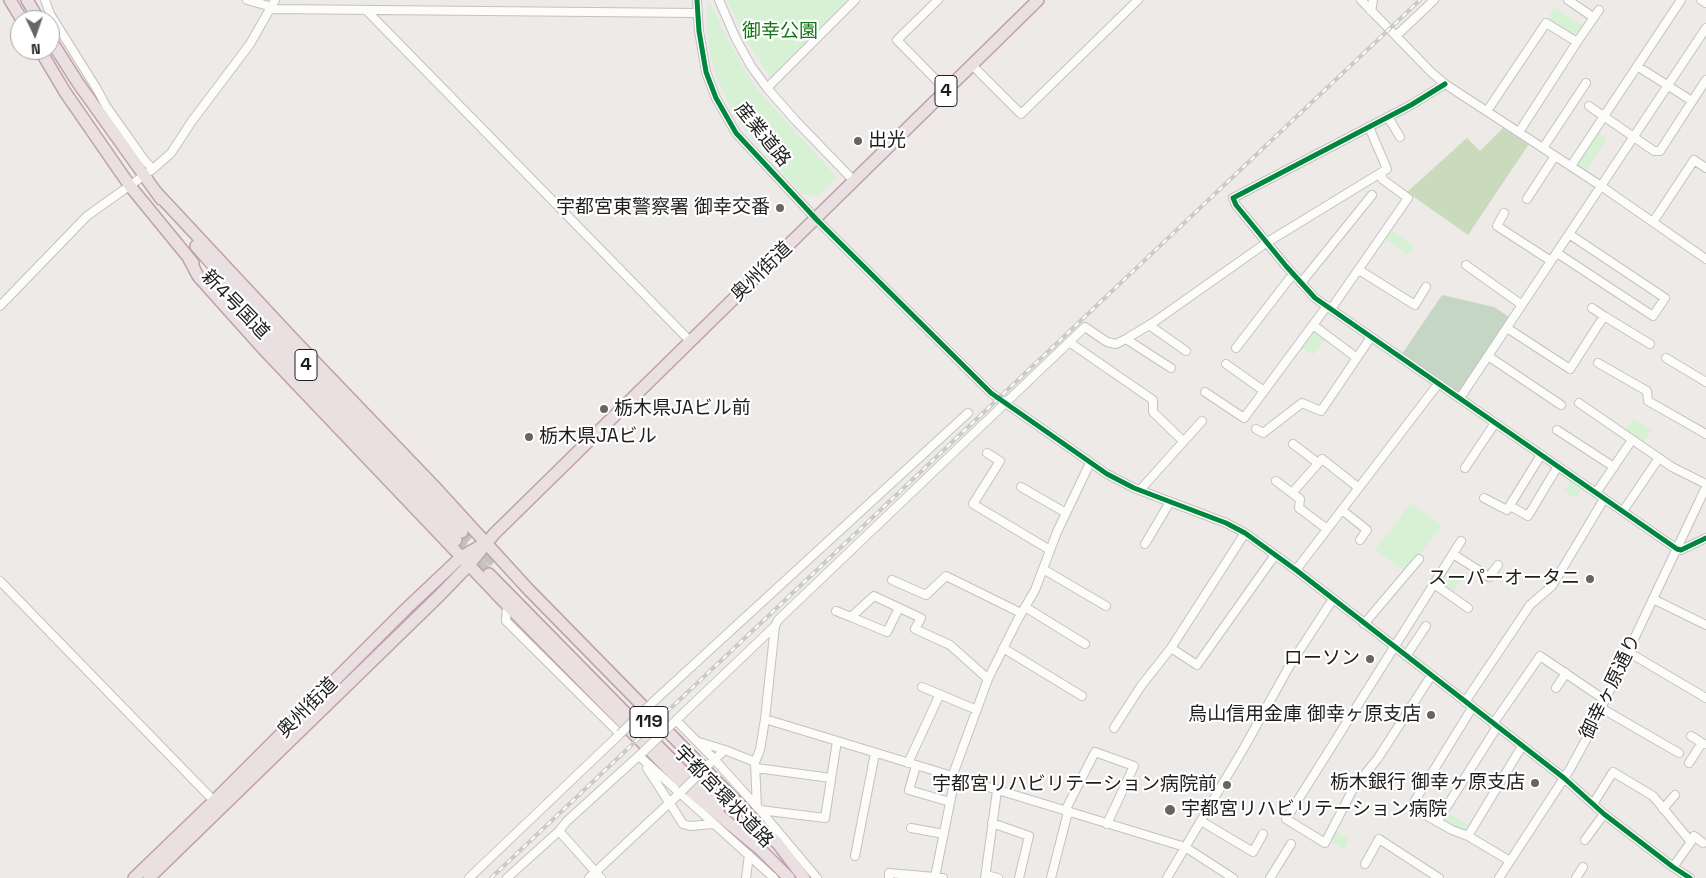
<!DOCTYPE html>
<meta charset="utf-8">
<style>
body{margin:0}
#map{position:relative;width:1706px;height:878px;overflow:hidden;background:#edeae7;font-family:"Space Grotesk",sans-serif}
canvas{display:block}
.north{position:absolute;left:10px;top:10px;width:50px;height:50px;box-sizing:border-box;background:#fff;border:1px solid #a5a5a5;border-radius:50%;rotate:177deg;font-size:14px;font-weight:700;line-height:20px;text-align:center;color:#1e1e1e}
.north::after{content:'';display:block;margin:auto;width:18px;height:22px;background:#666564;clip-path:polygon(50% 0,100% 100%,50% 72%,0 100%)}
</style>
<div id="map">
<canvas width="1706" height="878"></canvas>
<div class="north">N</div>
</div>
<script>
const ctx = document.querySelector('canvas').getContext('2d');
ctx.lineJoin = 'round';
function fillPath(path, color) { ctx.fillStyle = color; ctx.fill(path, 'evenodd'); }
const shape = rows => new Path2D(rows.map(r => 'M' + r).join(''));
function stroke(path, color, width, dash) { ctx.strokeStyle = color; ctx.lineWidth = width; ctx.lineCap = dash ? 'butt' : 'round'; ctx.setLineDash(dash || []); ctx.stroke(path); }
function drawText(font, color, halo, rows, align = 'center') {
  ctx.font = font + ' "Space Grotesk","Noto Sans JP",sans-serif'; ctx.lineWidth = 4.5; ctx.setLineDash([]); ctx.textBaseline = 'middle'; ctx.strokeStyle = halo; ctx.fillStyle = color; for (const [text, x, y, turn = 0] of rows) {
    ctx.save(); ctx.translate(x, y); ctx.rotate((+turn || 0) * Math.PI / 180); ctx.textAlign = isNaN(turn) ? turn : align; if (halo) ctx.strokeText(text, 0, 0); ctx.fillText(text, 0, 0); ctx.restore();
  }
}
const forest = shape([
 [1503,128,1529,144,1468,235,1407,192,1467,138,1480,151]
]);
const cemetery = shape([
 [1442,295,1494,307,1509,317,1461,391,1453,390,1402,354]
]);
const park = shape([
 [727,0,856,0,780,78,771,78,746,39],
 [707,2,710,2,717,18,738,59,756,88,835,175,836,179,824,191,817,196,802,194,751,138,740,124,731,109,717,79,710,54,707,31],
 [1554,8,1583,26,1578,35,1574,36,1548,19],
 [1596,131,1607,139,1585,172,1574,164],
 [1389,229,1414,246,1408,255,1384,239],
 [1315,328,1327,337,1313,355,1300,348],
 [1633,419,1651,430,1643,442,1628,432,1627,428],
 [1571,481,1582,488,1576,498,1564,491],
 [1411,503,1442,525,1406,572,1375,550],
 [1446,571,1460,580,1452,593,1440,586,1439,583],
 [1448,813,1470,826,1468,828,1464,830,1447,822,1446,818],
 [1334,831,1349,839,1344,849,1332,842,1331,837]
]);
const highwayTunnel = shape([
 [462,532,497,565],
 [456,540,489,574]
]);
const minor = shape([
 [45,0,50,14,97,89,106,106,145,161,153,169],
 [247,0,272,7],
 [697,0,699,31,706,72,716,98,736,133,816,219,991,393,1107,474,1134,488,1226,523,1245,533,1296,570,1394,646,1564,778,1604,814,1673,867,1690,878],
 [719,0,736,39,751,66,767,88,796,121,854,181],
 [938,0,897,40,946,90],
 [1361,0,1431,72,1445,84,1601,186,1706,259],
 [1568,0,1593,17],
 [1701,0,1706,3],
 [271,9,697,13],
 [367,11,691,342],
 [1371,11,1373,0],
 [1396,36,1434,0],
 [972,65,1021,114,1138,0],
 [1637,66,1692,101],
 [1445,84,1411,105,1233,198,1236,205,1286,266,1315,298,1677,549,1681,550,1706,538],
 [767,88,855,0],
 [1589,106,1654,151,1660,151,1706,80],
 [1487,111,1546,23,1577,42,1599,10],
 [1388,117,1400,137],
 [1519,132,1577,42],
 [1543,148,1586,83],
 [1571,166,1681,0],
 [1527,199,1555,156],
 [1504,213,1497,226,1551,261],
 [1653,222,1694,160,1706,168],
 [1557,253,1653,316,1665,298,1569,234],
 [1466,265,1522,305],
 [1359,270,1415,305,1426,287],
 [1301,283,1372,195],
 [0,306,87,216,153,169,171,153,192,121,250,44,275,0],
 [1592,308,1604,316],
 [1331,309,1408,198,1382,179,1381,173],
 [1149,325,1186,351],
 [1313,325,1357,358],
 [1507,328,1570,369,1604,316,1650,344],
 [1126,339,1171,368],
 [1069,342,1153,400,1153,412,1183,441],
 [1236,348,1293,274],
 [1488,356,1561,405],
 [1666,358,1706,382],
 [1598,363,1647,391,1648,401,1706,434],
 [1226,364,1264,391],
 [1205,392,1244,418,1327,306],
 [1460,398,1706,28],
 [1579,403,1672,467,1706,484],
 [1256,429,1263,433,1302,403,1321,411,1371,337],
 [1557,430,1614,467],
 [1293,444,1318,463],
 [987,453,1000,461,973,504,1050,550],
 [1465,468,1495,423],
 [1276,481,1292,493],
 [1021,487,1066,513],
 [1140,490,1202,421],
 [1596,493,1632,440],
 [1484,498,1507,510,1541,455],
 [1510,506,1528,516,1558,466],
 [1342,510,1367,530,1360,540],
 [1623,511,1659,458],
 [1327,529,1299,508,1300,499,1292,493,1322,459,1359,488],
 [1145,544,1170,502],
 [1453,554,1489,577,1498,565],
 [1043,569,1106,606],
 [1296,570,1438,384],
 [892,580,926,595,946,576,1021,613],
 [0,581,217,804],
 [1434,584,1468,608],
 [1653,599,1706,625],
 [1025,607,1085,644],
 [836,611,851,617,874,596,921,618,915,629,950,645,988,679],
 [851,617,887,632,899,608],
 [1364,624,1419,559],
 [775,626,778,620,1085,327,1107,342,1116,344,1126,339,1154,322,1266,243,1387,169,1369,127],
 [1003,648,1082,696],
 [1171,648,1197,665,1275,555],
 [1628,652,1706,698],
 [1406,656,1426,626],
 [1431,676,1378,758,1353,789,1325,843,1286,819,1461,541],
 [922,687,977,710],
 [1556,688,1566,673],
 [653,702,968,413],
 [1465,702,1530,605,1552,586,1604,499],
 [1472,708,1411,807,1452,830,1468,836,1510,861],
 [1601,708,1679,753],
 [676,720,714,759,760,810,817,878],
 [672,724,775,626,765,719],
 [1493,724,1540,656,1605,700],
 [1114,728,1141,686,1171,648,1245,533],
 [1691,736,1704,744],
 [699,742,725,750],
 [639,756,774,878],
 [908,763,940,694],
 [1689,763,1702,743],
 [709,764,725,750,755,762,760,750,765,719,1185,847,1233,878],
 [755,764,757,807],
 [916,766,909,790,950,802],
 [647,768,683,824,690,826,713,824],
 [756,768,831,778],
 [952,777,988,679,1018,619,1035,590,1057,532,1090,463],
 [1593,804,1613,772,1653,796,1691,842,1673,867],
 [1663,809,1675,795],
 [760,810,825,818,837,741],
 [1065,811,1095,752,1134,766,1107,824],
 [1201,821,1253,852,1263,834],
 [1437,822,1497,727],
 [992,823,1029,836,1019,878],
 [911,828,944,834],
 [559,831,601,878],
 [1468,836,1522,746],
 [1585,840,1604,814],
 [1691,842,1694,836,1703,843],
 [855,856,875,753],
 [1365,864,1379,839,1439,878],
 [986,875,998,878],
 [469,878,620,734,506,621,507,605],
 [507,878,559,831,567,821,643,752],
 [589,878,682,791],
 [746,878,749,855],
 [889,878,889,873,935,877],
 [943,878,935,877,955,778],
 [985,878,997,791],
 [1051,878,1068,812],
 [1167,878,1245,746,1290,665,1333,599],
 [1270,878,1291,844],
 [1499,878,1570,769,1589,734,1706,487],
 [1576,878,1583,867]
]);
const highway = shape([
 [10,0,22,20],
 [27,0,39,20],
 [50,39,78,83,161,199],
 [40,50,65,92,130,186,193,263],
 [157,193,295,341,433,485,527,588,778,844,804,878],
 [196,246,232,287,462,532],
 [189,259,198,276,267,353,507,605,690,791,761,850],
 [229,299,456,540],
 [489,574,719,808],
 [755,844,789,878],
 [134,878,214,801,407,608,461,557,482,545],
 [149,878,440,595,469,565,494,534,1038,0]
]);
const rail = shape([
 [491,878,1420,0]
]);
const minorBridge = shape([
 [620,734,653,702],
 [643,752,672,724],
 [682,791,709,764]
]);
const cycleway = shape([
 [697,0,699,31,706,72,716,98,736,133,816,219,991,393,1107,474,1134,488,1226,523,1245,533,1296,570,1394,646,1564,778,1604,814,1673,867,1690,878],
 [1445,84,1411,105,1233,198,1236,205,1286,266,1315,298,1677,549,1681,550,1706,538]
]);
const markers = [
 [858,141,5,"#666564"],
 [780,208,5,"#666564"],
 [604,409,5,"#666564"],
 [529,437,5,"#666564"],
 [1590,579,5,"#666564"],
 [1370,659,5,"#666564"],
 [1431,715,5,"#666564"],
 [1535,783,5,"#666564"],
 [1227,785,5,"#666564"],
 [1170,810,6,"#666564"]
];
const shields = [
 [946,91,22],
 [306,365,22],
 [649,722,38]
];
const shieldNames = [
 ["4",946,91],
 ["4",306,365],
 ["119",649,722]
];
const parkNames = [
 ["御幸公園",780,32]
];
const streetNames = [
 ["産業道路",762,135,51],
 ["奥州街道",762,272,-44],
 ["新4号国道",235,305,46],
 ["御幸ヶ原通り",1611,687,-64],
 ["奥州街道",308,708,-45],
 ["宇都宮環状道路",723,797,46]
];
const poiNames = [
 ["出光",868,141,"left"],
 ["宇都宮東警察署 御幸交番",770,208],
 ["栃木県JAビル前",614,409,"left"],
 ["栃木県JAビル",539,437,"left"],
 ["スーパーオータニ",1580,579],
 ["ローソン",1360,659],
 ["烏山信用金庫 御幸ヶ原支店",1421,715],
 ["栃木銀行 御幸ヶ原支店",1525,783],
 ["宇都宮リハビリテーション病院前",1217,785],
 ["宇都宮リハビリテーション病院",1181,810,"left"]
];
fillPath(forest, '#cadabd');
fillPath(cemetery, '#c6d6c5');
fillPath(park, '#d6f1d4');
stroke(highwayTunnel, '#c4c1bf', 11, [11, 5.5]);
stroke(minor, '#c4c2c1', 10);
stroke(highway, '#c0a0ab', 14);
stroke(minor, '#fcfcfb', 8);
stroke(highway, '#eadfe1', 11);
stroke(rail, '#cacac9', 4);
stroke(rail, '#fff', 2, [5.5]);
stroke(minorBridge, '#c4c2c1', 10, []);
stroke(minorBridge, '#fcfcfb', 8);
stroke(cycleway, '#00873e', 5);
for (const [x, y, r, color] of markers) { const dot = new Path2D(); dot.arc(x, y, r, 0, 2 * Math.PI); ctx.fillStyle = color; ctx.fill(dot); stroke(dot, '#fff', 2); }
for (const [x, y, w] of shields) { const box = new Path2D(); box.roundRect(x - w / 2, y - 15.5, w, 31, 4); ctx.fillStyle = '#fff'; ctx.fill(box); stroke(box, '#1e1e1e', 1); }
drawText('bold 18px', '#1e1e1e', null, shieldNames);
drawText('19px', '#117813', '#fff', parkNames);
drawText('19px', '#1e1e1e', '#fff', streetNames);
drawText('19px', '#1e1e1e', '#fff', poiNames, 'right');
</script>
